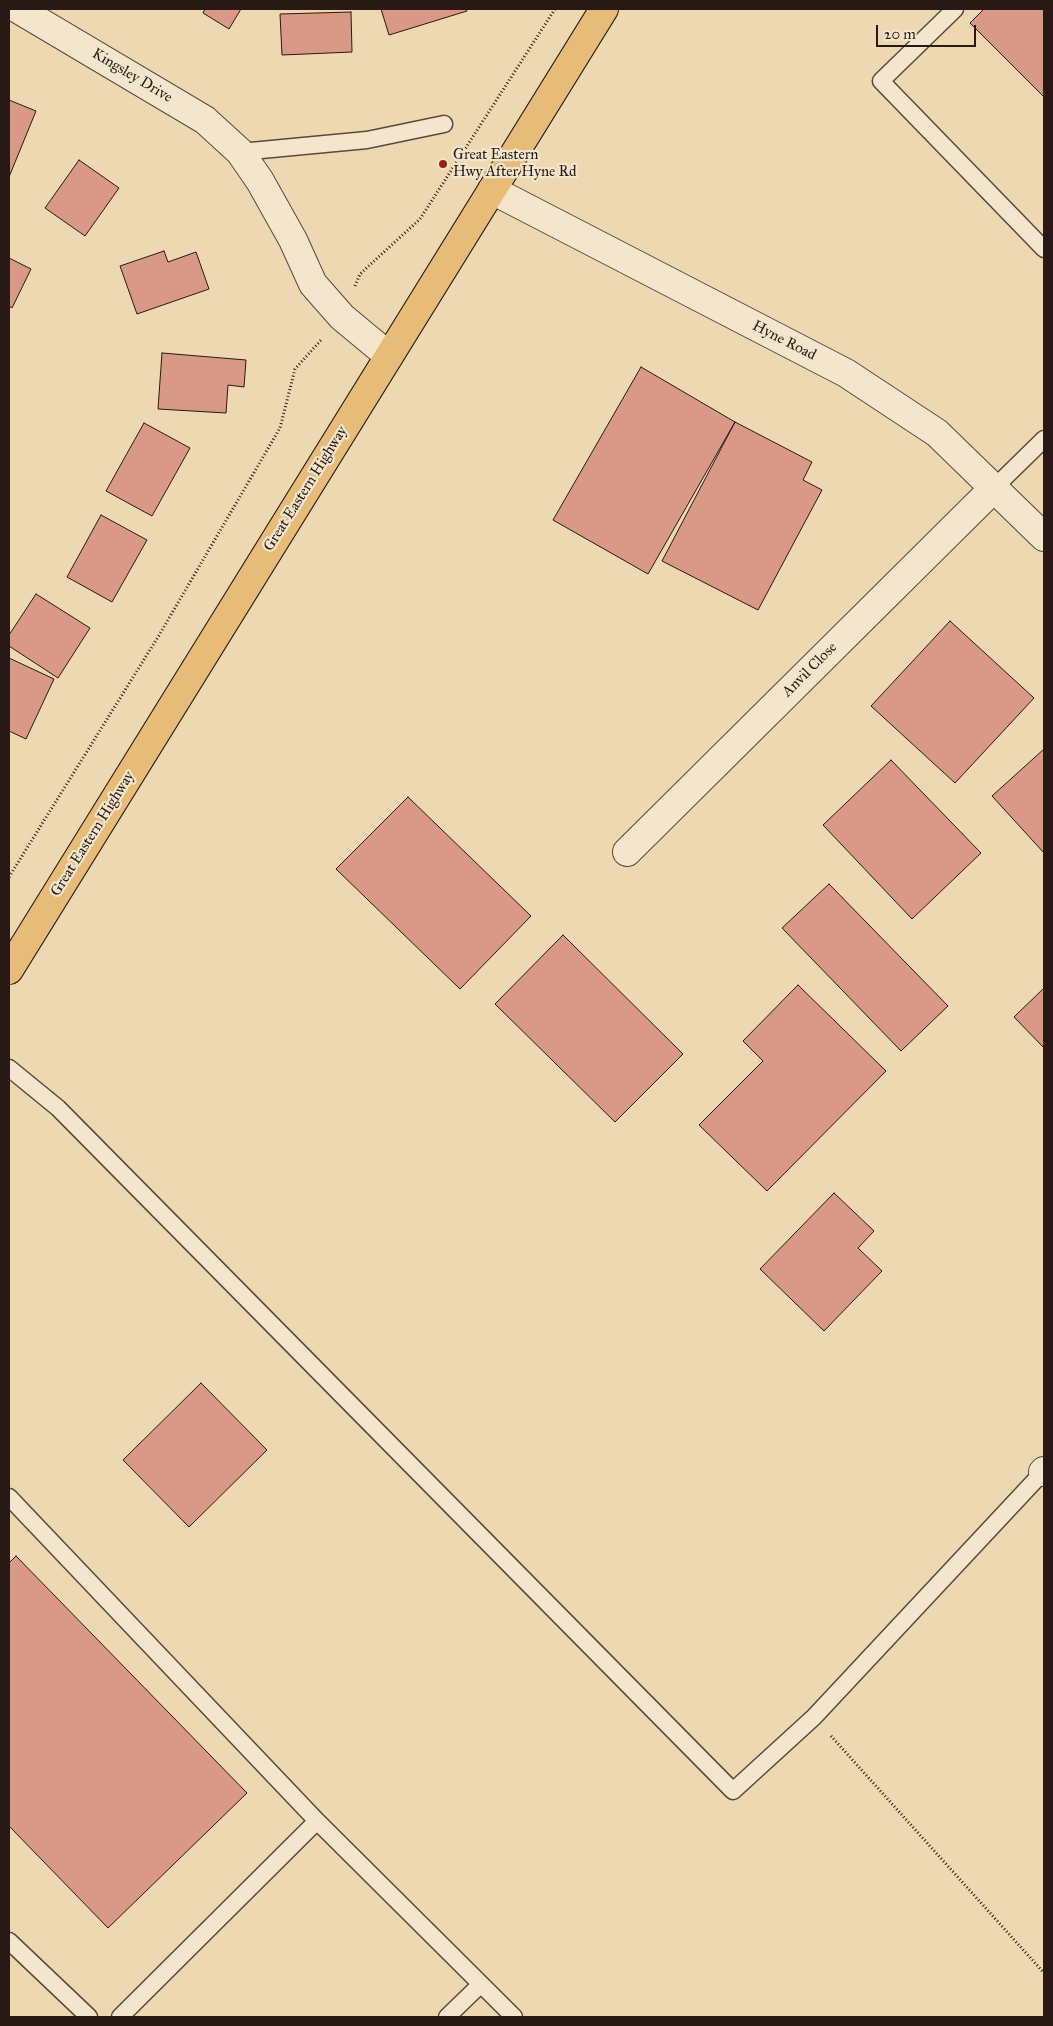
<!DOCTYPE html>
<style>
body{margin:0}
#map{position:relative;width:1053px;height:2026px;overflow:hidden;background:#edd8b1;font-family:"IM FELL Great Primer",serif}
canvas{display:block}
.frame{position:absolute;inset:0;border:10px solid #281914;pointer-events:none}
.scale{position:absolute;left:876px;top:25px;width:100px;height:22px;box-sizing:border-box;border:2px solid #281914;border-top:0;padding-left:6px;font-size:15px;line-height:18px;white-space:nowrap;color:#281914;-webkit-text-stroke:4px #f3e6cc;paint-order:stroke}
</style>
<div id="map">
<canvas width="1053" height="2026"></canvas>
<div class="frame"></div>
<div class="scale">20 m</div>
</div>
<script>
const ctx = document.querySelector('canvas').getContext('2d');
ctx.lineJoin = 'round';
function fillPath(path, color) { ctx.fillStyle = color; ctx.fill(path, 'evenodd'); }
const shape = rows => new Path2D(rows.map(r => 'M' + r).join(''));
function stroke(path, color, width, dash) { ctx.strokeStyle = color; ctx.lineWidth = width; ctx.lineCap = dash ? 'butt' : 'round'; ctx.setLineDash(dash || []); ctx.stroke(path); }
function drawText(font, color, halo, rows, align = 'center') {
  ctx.font = font + ' "IM FELL Great Primer",serif'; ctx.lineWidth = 4.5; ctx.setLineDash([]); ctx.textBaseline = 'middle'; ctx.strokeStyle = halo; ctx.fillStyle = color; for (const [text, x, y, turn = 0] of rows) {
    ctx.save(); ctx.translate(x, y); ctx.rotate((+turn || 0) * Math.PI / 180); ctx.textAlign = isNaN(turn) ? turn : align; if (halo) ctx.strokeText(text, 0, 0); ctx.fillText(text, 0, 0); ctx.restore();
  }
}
const building = shape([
 [205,9,241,9,229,29,203,13,205,9],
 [381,9,466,9,467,11,389,35,381,9],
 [984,9,1044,9,1044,97,970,23,984,9],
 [351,12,352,52,282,55,280,14,351,12],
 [9,100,36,111,9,177,9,100],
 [79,160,119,188,85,236,45,208,79,160],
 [164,251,168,262,196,252,209,289,137,314,120,266,164,251],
 [9,258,31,269,12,308,9,306,9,258],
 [162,353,246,360,244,387,228,385,226,413,158,409,162,353],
 [641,367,735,422,648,574,553,520,641,367],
 [735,422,812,462,803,480,822,490,758,610,662,561,735,422],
 [144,423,190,448,152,516,106,491,144,423],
 [101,515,147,540,112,602,67,577,101,515],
 [36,594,90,628,58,678,9,646,9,635,36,594],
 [950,621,1034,698,955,783,871,706,950,621],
 [9,658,54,679,26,739,9,731,9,658],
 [1044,749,1044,853,992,796,1044,749],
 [891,760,981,853,912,919,823,825,891,760],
 [408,797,531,916,460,989,336,869,408,797],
 [829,884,948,1006,901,1051,782,928,829,884],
 [563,935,683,1054,615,1122,495,1004,563,935],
 [798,985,886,1071,767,1191,699,1125,763,1061,743,1041,798,985],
 [1044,988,1044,1048,1014,1017,1044,988],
 [834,1193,874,1231,858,1248,882,1271,824,1331,760,1269,834,1193],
 [201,1383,267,1450,189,1527,123,1460,201,1383],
 [16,1556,247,1793,108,1928,9,1826,9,1563,16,1556]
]);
const path = shape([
 [355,286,360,274,420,219,555,9],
 [9,877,158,637,280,428,295,369,322,339],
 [831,1736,1044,1973]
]);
const service = shape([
 [955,9,881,81,1044,249],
 [240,152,367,140,444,124],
 [993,489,1044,439],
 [9,1068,58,1108,733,1791,814,1717,1043,1472],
 [9,1497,317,1821],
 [9,1941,89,2017],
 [120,2017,317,1821,514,2017],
 [447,2017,481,1984]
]);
const minor = shape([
 [18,9,205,120,240,152,260,181,293,240,313,284,342,317,389,356],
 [492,190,846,373,937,433,1044,537],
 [627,852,993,489],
 [1043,1472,1044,1471]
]);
const trunk = shape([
 [9,970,604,9]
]);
const markers = [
 [443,164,5,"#8f2418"]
];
const streetNames = [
 ["Kingsley Drive",132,76,31],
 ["Hyne Road",784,341,27],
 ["Great Eastern Highway",306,489,-58],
 ["Anvil Close",810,670,-45],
 ["Great Eastern Highway",93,834,-58]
];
const poiNames = [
 ["Great Eastern",453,155],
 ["Hwy After Hyne Rd",453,172]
];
fillPath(building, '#da9886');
stroke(building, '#281914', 1);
stroke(service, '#59493b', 19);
stroke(minor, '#59493b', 30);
stroke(trunk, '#281914', 30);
stroke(path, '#281914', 3, [1, 2.5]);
stroke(service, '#f3e6cc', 16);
stroke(minor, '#f3e6cc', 28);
stroke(trunk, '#e6bc78', 28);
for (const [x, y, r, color] of markers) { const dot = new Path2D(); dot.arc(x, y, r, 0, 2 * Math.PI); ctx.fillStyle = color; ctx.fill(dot); stroke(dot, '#f3e6cc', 2); }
drawText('15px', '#281914', '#f3e6cc', streetNames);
drawText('15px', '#281914', '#f3e6cc', poiNames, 'left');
</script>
